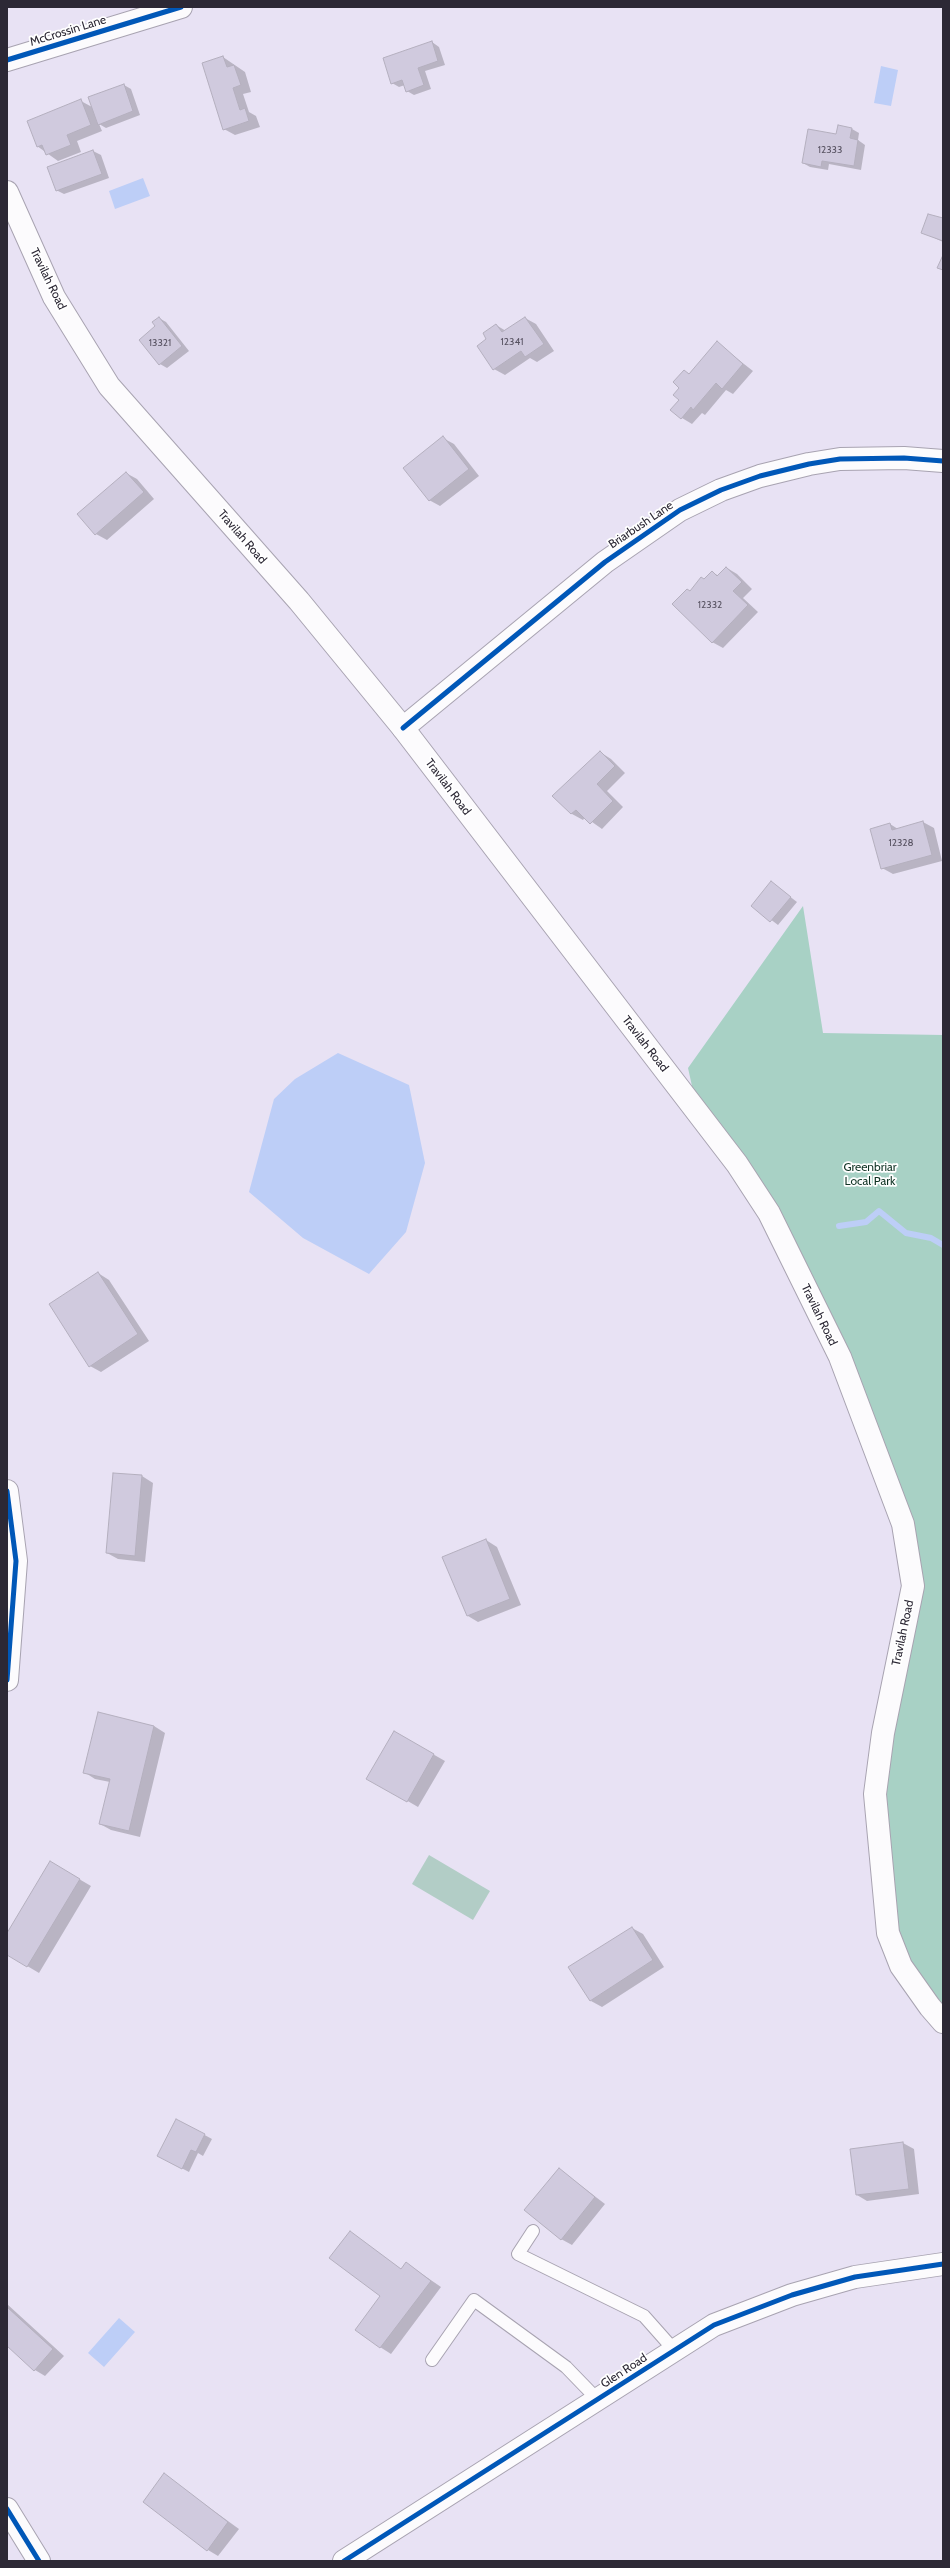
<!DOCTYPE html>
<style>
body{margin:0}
#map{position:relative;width:950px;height:2568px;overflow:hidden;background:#e8e2f4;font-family:Cabin,sans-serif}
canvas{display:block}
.frame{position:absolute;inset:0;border:8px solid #2c2835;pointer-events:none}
</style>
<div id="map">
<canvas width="950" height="2568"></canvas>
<div class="frame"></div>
</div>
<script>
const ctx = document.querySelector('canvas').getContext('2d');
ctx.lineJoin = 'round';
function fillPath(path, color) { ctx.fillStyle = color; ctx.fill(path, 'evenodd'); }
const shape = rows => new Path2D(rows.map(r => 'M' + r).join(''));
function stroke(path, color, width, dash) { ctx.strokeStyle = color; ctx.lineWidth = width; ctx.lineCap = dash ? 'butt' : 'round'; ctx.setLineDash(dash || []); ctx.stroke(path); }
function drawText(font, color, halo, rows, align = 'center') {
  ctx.font = font + ' Cabin,sans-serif'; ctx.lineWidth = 3.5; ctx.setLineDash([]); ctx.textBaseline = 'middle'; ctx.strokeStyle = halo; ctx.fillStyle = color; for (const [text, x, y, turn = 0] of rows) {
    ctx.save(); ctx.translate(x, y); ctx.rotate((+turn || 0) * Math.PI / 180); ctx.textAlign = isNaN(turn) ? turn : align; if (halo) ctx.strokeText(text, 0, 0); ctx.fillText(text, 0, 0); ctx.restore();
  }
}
const green = shape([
 [429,1855,490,1891,473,1920,412,1884]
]);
const forest = shape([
 [803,906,823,1033,943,1035,943,2022,901,1966,875,1794,913,1586,903,1524,769,1212,698,1113,688,1068]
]);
const water = shape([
 [881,66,898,70,891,106,874,103],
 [143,178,150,196,115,209,109,191],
 [338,1053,409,1085,425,1163,406,1232,369,1274,303,1238,249,1192,274,1099,295,1079],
 [119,2318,135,2332,104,2367,88,2353]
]);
const shadow = shape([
 [432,42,439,47,445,65,425,71,431,89,414,95,407,91,405,85,399,87,392,83],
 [223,57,245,72,251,92,243,94,249,112,256,116,260,127,235,135,224,129],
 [124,85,131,89,140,115,106,128,99,124,102,131,77,141,81,152,58,161,37,146,81,101,92,107],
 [852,129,859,133,858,140,865,145,861,170,829,164,828,170,810,167,803,163,837,135],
 [93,151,101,155,109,178,64,194,56,190],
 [943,219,943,242,922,232],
 [159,318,166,322,189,351,167,368,160,364],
 [525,318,536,324,554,351,537,362,530,358,505,375,494,369,488,339,496,325,506,331],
 [717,343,753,371,733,394,726,390,705,415,702,413,692,424,682,418,680,400,684,371,690,374],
 [443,438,454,444,479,476,440,506,429,500],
 [126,473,137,479,154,499,107,540,96,534],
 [727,568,737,574,752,589,743,598,758,612,723,648,712,642,691,592,712,572,719,576],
 [600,752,611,759,625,773,607,791,623,807,602,829,585,817,583,820,572,814,554,796],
 [923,822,934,828,942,861,893,874,882,868,890,824,898,829],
 [772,883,797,902,778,925,753,906],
 [98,1273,109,1280,149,1341,101,1372,90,1366],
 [142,1476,153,1483,145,1562,118,1559,107,1553],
 [486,1540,497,1547,521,1605,478,1622,468,1616],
 [99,1713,154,1726,165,1733,140,1837,111,1830,100,1824,110,1782,95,1779,84,1772],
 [394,1732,445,1761,418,1807,368,1778],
 [50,1862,91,1886,39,1973,7,1954,7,1935],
 [632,1928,643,1934,664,1967,602,2007,591,2001],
 [177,2120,212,2139,203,2156,198,2153,189,2172,166,2160],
 [903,2143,914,2149,919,2194,867,2201,857,2195],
 [559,2169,605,2204,572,2245,561,2239],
 [350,2232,402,2270,406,2263,441,2287,391,2354,380,2347,382,2296],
 [7,2304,64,2356,45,2376,35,2370,7,2345],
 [164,2475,239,2529,218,2556,208,2550]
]);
const stream = shape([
 [839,1226,866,1222,879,1211,906,1233,931,1238,943,1245]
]);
const building = shape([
 [432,41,438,61,418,68,424,85,406,92,402,80,391,84,383,58,432,41],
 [223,56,227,67,234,65,241,85,233,88,240,110,245,108,249,121,223,130,202,63,223,56],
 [124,84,133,111,98,125,88,97,124,84],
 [81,99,91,125,67,135,71,145,46,155,42,145,37,147,27,121,81,99],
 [838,125,852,128,850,138,858,140,854,166,822,161,821,167,802,163,808,129,836,134,838,125],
 [93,150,102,174,56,191,47,167,93,150],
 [928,214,943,218,943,241,921,233,928,214],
 [943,255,943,270,937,268,943,255],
 [159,317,182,346,159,365,139,340,155,326,152,322,159,317],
 [525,317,544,344,525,357,521,351,493,370,477,346,486,339,483,333,496,324,502,332,525,317],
 [717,341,743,364,722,389,716,383,693,410,691,407,681,419,670,410,679,400,673,395,679,388,673,382,684,370,689,374,717,341],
 [443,436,469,469,429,501,403,468,443,436],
 [126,472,144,492,95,535,77,514,126,472],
 [726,567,742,582,733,591,748,605,712,643,672,604,687,589,690,591,701,577,704,579,712,571,717,576,726,567],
 [600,751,615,766,597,784,613,801,590,824,576,810,571,814,552,796,600,751],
 [923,821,932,855,881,869,870,829,890,823,892,830,923,821],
 [771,881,791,897,770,922,751,906,771,881],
 [98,1272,138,1334,89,1367,49,1304,98,1272],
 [113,1473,142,1475,135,1556,106,1553,113,1473],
 [486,1539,510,1599,467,1616,442,1557,486,1539],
 [98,1712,154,1726,129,1831,99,1824,110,1779,83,1773,98,1712],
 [394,1731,434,1754,407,1802,366,1779,394,1731],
 [50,1861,80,1879,27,1967,7,1955,7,1933,50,1861],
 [632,1927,653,1960,590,2001,568,1967,632,1927],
 [176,2119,205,2134,196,2152,191,2150,182,2169,157,2156,176,2119],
 [903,2142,909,2189,856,2195,850,2149,903,2142],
 [559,2168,595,2197,561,2240,524,2210,559,2168],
 [350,2231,401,2269,406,2262,431,2281,380,2348,355,2330,380,2296,329,2258,350,2231],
 [7,2307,53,2349,34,2371,7,2346,7,2307],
 [164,2473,228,2522,207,2551,143,2502,164,2473]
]);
const service = shape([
 [533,2231,518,2254,644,2316,675,2351],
 [432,2360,474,2300,566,2367,598,2400]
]);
const minor = shape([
 [7,60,181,7],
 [403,728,605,562,680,510,721,490,760,476,809,464,840,459,904,458,943,461],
 [7,1491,16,1561,7,1680],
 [7,2509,39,2561]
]);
const tertiary = shape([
 [344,2561,714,2325,792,2295,855,2277,943,2264]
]);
const secondary = shape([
 [7,192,54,297,109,386,299,601,403,728,737,1164,769,1213,840,1357,903,1524,913,1586,883,1733,875,1794,888,1933,901,1966,930,2007,943,2022]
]);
const cycleway = shape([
 [7,60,181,7],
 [403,728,605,562,680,510,721,490,760,476,809,464,840,459,904,458,943,461],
 [7,1491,16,1561,7,1680],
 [7,2509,39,2561],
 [344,2561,714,2325,792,2295,855,2277,943,2264]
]);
const numberNames = [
 ["12333",830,150],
 ["12341",512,342],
 ["13321",160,343],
 ["12332",710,605],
 ["12328",901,843]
];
const streetNames = [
 ["McCrossin Lane",68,31,-17],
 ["Travilah Road",48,279,64],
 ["Briarbush Lane",641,525,-34],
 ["Travilah Road",242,537,49],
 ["Travilah Road",448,787,53],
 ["Travilah Road",645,1044,52],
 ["Travilah Road",819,1315,64],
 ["Travilah Road",903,1633,-78],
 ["Glen Road",624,2371,-33]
];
const parkNames = [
 ["Greenbriar",870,1167],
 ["Local Park",870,1181]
];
fillPath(green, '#b2cdc6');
fillPath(forest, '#a8d1c5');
fillPath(water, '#bdcef7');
fillPath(shadow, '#0003');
stroke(stream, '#bdcef7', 6);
fillPath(building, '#d0cade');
stroke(building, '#b4afbe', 1);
stroke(service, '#a8a3b1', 14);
stroke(minor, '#a8a3b1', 24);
stroke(tertiary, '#a8a3b1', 24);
stroke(secondary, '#a8a3b1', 24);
stroke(service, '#fcfbfd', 12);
stroke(minor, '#fcfbfd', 22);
stroke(tertiary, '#fcfbfd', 22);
stroke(secondary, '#fcfbfd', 22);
stroke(cycleway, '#0057b8', 5);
drawText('10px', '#585362', null, numberNames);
drawText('12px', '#2c2835', '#fff', streetNames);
drawText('12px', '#0f3324', '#fff', parkNames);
</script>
